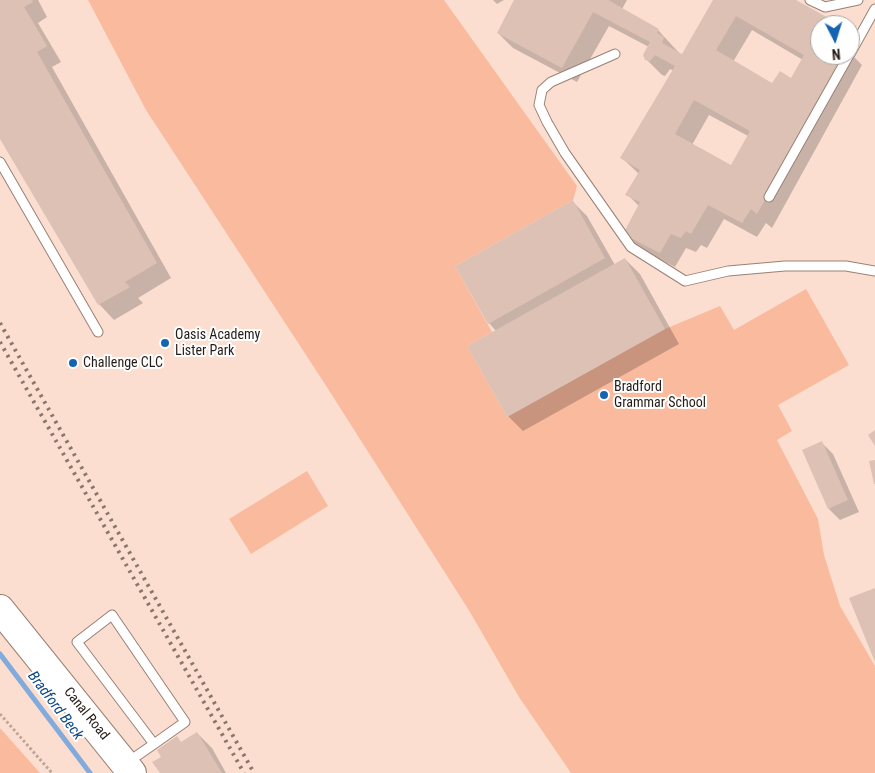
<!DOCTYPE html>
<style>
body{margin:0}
#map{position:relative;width:875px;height:773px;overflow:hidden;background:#fbded0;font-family:"Roboto Condensed",sans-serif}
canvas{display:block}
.north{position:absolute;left:810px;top:15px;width:50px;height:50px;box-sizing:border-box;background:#fff;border:1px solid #a8a4a2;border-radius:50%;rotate:175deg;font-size:14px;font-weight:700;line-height:20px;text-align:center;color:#261c17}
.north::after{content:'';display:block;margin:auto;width:18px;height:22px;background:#1564b2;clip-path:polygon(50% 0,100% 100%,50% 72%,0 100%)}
</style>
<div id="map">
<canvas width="875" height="773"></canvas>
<div class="north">N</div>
</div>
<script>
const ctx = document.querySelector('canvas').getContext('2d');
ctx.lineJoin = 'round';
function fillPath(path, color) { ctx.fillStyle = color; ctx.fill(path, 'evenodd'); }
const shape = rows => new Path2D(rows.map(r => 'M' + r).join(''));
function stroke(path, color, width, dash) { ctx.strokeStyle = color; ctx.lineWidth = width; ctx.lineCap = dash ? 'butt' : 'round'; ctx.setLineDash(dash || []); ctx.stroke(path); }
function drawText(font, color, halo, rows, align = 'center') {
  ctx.font = font + ' "Roboto Condensed",sans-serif'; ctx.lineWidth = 4; ctx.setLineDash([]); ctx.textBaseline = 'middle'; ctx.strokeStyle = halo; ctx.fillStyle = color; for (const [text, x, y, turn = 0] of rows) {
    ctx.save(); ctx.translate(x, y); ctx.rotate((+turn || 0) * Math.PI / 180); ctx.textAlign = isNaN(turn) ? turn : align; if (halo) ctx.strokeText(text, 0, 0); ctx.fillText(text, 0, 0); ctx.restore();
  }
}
const green = shape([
 [88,0,444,0,577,186,573,200,455,266,492,332,467,346,507,417,665,329,720,306,734,330,806,289,849,365,778,405,792,431,777,440,818,519,824,555,840,606,875,666,875,773,571,773,519,697,470,612,323,381,146,110],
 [307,471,328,506,251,554,229,519],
 [0,728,40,773,0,773]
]);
const shadow = shape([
 [0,0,38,0,47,17,38,23,61,62,52,67,171,278,138,298,143,303,114,320,99,304,0,138],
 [493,0,504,0,497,4],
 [515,0,627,0,622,9,658,30,682,56,714,0,794,0,839,25,820,25,820,55,850,55,850,33,861,44,854,57,862,65,772,228,766,223,757,237,724,219,707,248,701,245,696,252,686,248,675,267,639,248,624,233,639,206,627,194,639,174,622,158,674,71,670,69,665,76,662,75,646,59,649,47,609,26,577,82,513,48,498,33],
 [752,30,803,60,791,79,773,85,733,62],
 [709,115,748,136,731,167,692,145],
 [572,201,587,216,615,265,625,259,640,274,679,344,523,431,508,416,496,331,489,323],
 [822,443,833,454,859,512,840,520,829,509],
 [197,733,212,748,226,773,161,773,182,743]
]);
const stream = shape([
 [0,654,90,773]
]);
const building = shape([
 [0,0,32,0,33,2,24,7,47,46,37,52,157,263,125,282,130,287,98,305,0,139],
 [514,0,608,0,659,29,657,33,664,37,662,43,682,54,713,0,796,0,841,25,820,25,820,55,845,55,757,214,751,209,742,223,708,205,691,234,686,231,681,238,671,234,660,253,623,234,640,202,625,195,640,170,620,158,675,66,655,55,650,61,645,60,643,55,650,42,593,12,562,68,497,33],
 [736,16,804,55,791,78,780,71,772,83,716,50],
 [694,100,750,131,731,165,675,134],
 [573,200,605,258,488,324,455,266],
 [625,258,665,329,507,417,467,346],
 [875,430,875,446,868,435],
 [822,441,848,500,828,509,802,450],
 [875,460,875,484,874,484,869,461],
 [875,588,875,662,849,598],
 [197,732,222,773,160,773,152,762,161,757,157,750,177,736,181,742]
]);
const path = shape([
 [0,714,52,773]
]);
const service = shape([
 [810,0,825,7,858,0],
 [615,54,551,82,542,90,539,105,547,122,565,153,631,247,685,281,728,271,785,266,846,266,875,271],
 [850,54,875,9],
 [0,162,98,332],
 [769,197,849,55],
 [128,762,154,744,185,722,112,615,77,642,154,744]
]);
const primary = shape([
 [0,609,132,773]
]);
const rail = shape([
 [0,323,254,773],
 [0,342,244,773]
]);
const markers = [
 [165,343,5,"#1564b2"],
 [73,363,5,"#1564b2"],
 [604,395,5,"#1564b2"]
];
const poiNames = [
 ["Oasis Academy",175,335],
 ["Lister Park",175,351],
 ["Challenge CLC",83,363],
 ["Bradford",614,387],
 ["Grammar School",614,403]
];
const streetNames = [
 ["Canal Road",86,714,51]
];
const waterNames = [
 ["Bradford Beck",55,706,53]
];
fillPath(green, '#faba9d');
fillPath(shadow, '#0003');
stroke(stream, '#82abdc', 5);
fillPath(building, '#ddc1b4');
stroke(service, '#9a8074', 11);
stroke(primary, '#9a8074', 30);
stroke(path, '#bba498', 3, [2.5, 2.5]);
stroke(service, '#fff', 9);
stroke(primary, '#fff', 28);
stroke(rail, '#89766d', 4, [2.5, 5]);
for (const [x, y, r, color] of markers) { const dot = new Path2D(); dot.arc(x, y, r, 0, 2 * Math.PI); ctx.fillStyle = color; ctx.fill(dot); stroke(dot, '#fff', 2); }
drawText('14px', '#261c17', '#fff', poiNames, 'left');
drawText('14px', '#261c17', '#fff', streetNames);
drawText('italic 15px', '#0e4884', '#fff', waterNames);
</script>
